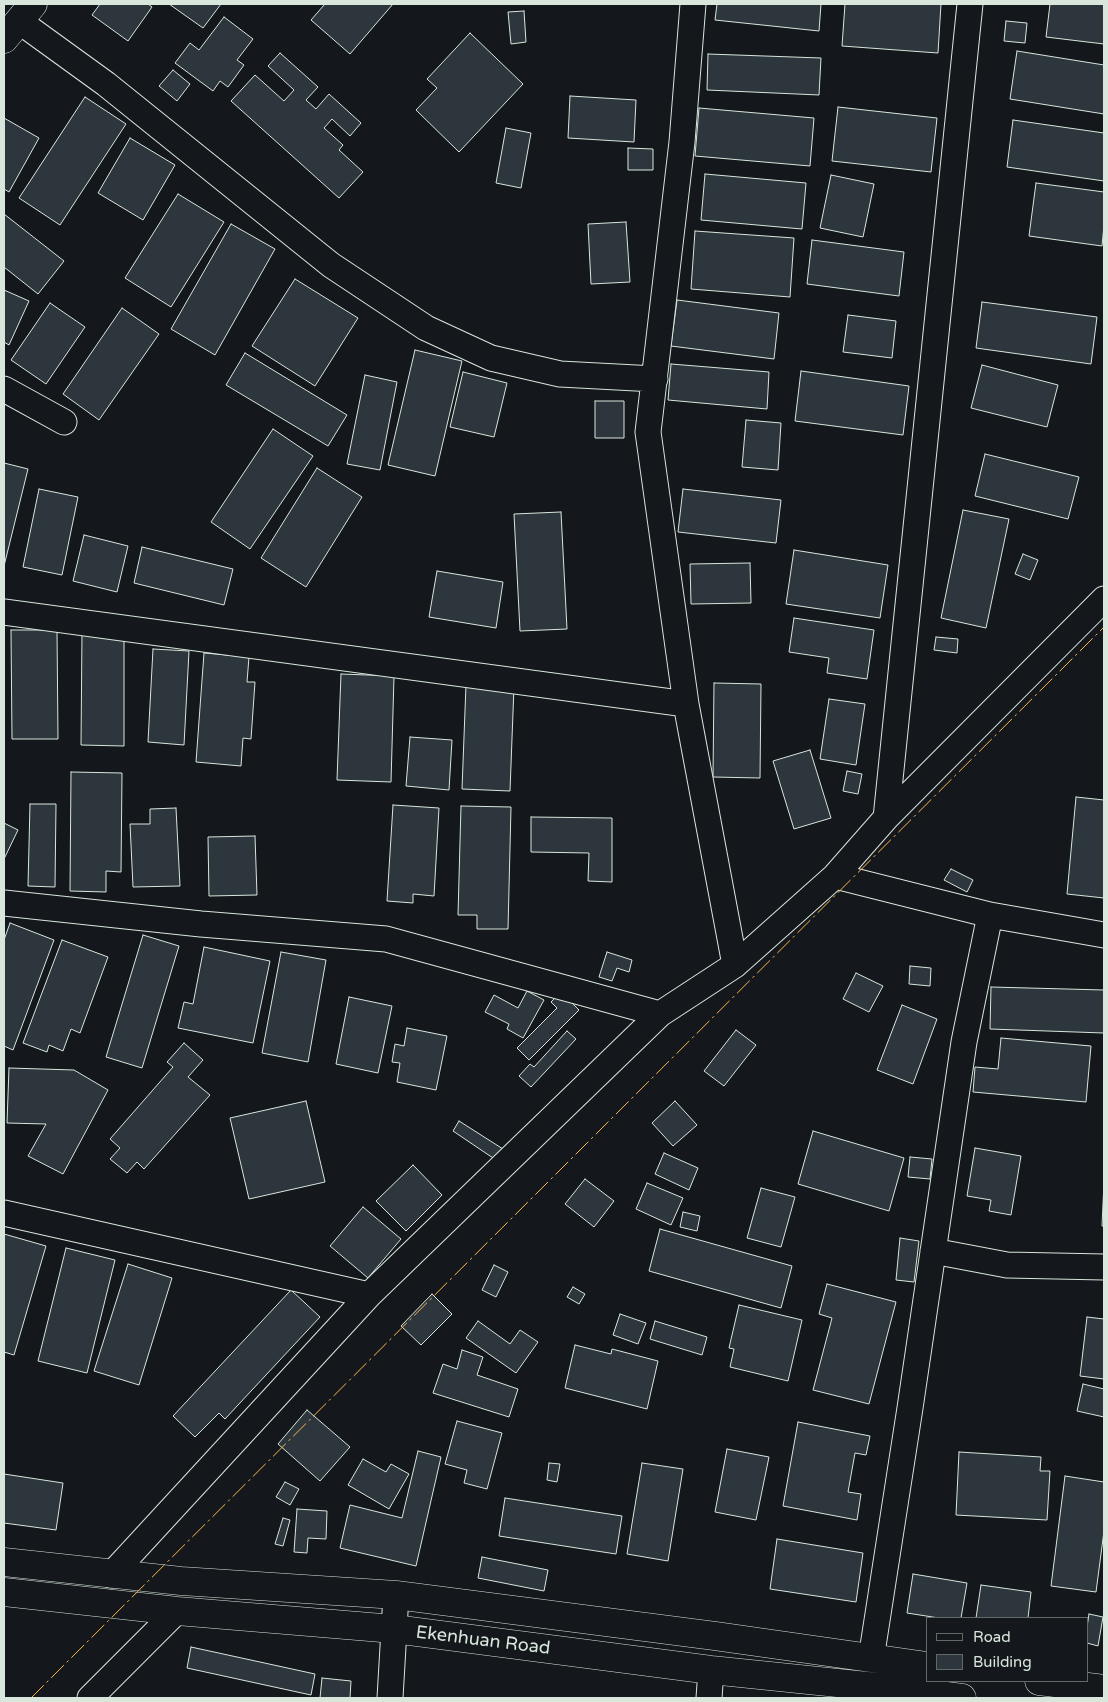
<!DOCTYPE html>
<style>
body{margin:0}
#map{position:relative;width:1108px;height:1702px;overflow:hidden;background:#14181c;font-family:"Varela Round",sans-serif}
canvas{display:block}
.frame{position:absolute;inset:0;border:5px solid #d8e6dc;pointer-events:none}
.legend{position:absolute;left:926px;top:1617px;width:162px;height:65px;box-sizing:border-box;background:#14181c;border:1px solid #626a69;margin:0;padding:6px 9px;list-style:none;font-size:15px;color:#d8e6dc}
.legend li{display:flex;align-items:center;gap:10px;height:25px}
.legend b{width:25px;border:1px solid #626a69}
</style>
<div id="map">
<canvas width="1108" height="1702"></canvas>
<div class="frame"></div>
<ul class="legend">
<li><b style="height:6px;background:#14181c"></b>Road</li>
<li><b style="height:14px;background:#2c363c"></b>Building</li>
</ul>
</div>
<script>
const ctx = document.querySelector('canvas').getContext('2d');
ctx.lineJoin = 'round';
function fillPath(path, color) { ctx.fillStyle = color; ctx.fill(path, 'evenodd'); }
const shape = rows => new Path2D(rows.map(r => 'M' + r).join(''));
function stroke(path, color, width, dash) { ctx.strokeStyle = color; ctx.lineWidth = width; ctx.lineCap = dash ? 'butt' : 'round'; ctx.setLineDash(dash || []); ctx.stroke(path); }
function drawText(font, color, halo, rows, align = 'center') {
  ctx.font = font + ' "Varela Round",sans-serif'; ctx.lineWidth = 4; ctx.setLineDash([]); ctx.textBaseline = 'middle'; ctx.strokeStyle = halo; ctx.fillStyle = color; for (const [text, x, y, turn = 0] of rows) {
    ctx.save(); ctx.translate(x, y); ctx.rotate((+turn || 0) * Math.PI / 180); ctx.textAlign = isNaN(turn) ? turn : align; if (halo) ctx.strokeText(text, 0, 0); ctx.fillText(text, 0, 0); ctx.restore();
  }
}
const building = shape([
 [100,4,148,4,152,7,128,41,92,15,100,4],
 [169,4,221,4,203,28,169,4],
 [325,4,393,4,350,54,311,20,325,4],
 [717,4,821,4,819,31,715,20,717,4],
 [845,4,941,4,938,53,842,46,845,4],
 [1050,4,1104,4,1104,44,1046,37,1050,4],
 [524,11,526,42,511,44,508,12,524,11],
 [224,17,253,39,237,60,244,65,228,87,220,81,213,91,175,63,190,43,199,50,224,17],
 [1006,21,1027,23,1025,43,1004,41,1006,21],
 [470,33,523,84,459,152,416,110,437,88,427,79,470,33],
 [1017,51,1104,65,1104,114,1010,99,1017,51],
 [280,53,318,87,306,100,316,109,329,94,361,123,350,136,332,119,324,128,343,145,339,150,363,172,339,198,231,101,255,75,284,101,294,90,268,66,280,53],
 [708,54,821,58,819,95,707,90,708,54],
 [173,70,190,84,177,101,159,86,173,70],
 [570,96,636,100,634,142,568,138,570,96],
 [85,97,126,124,60,225,19,198,85,97],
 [838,107,937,118,931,172,832,161,838,107],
 [699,108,814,118,810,166,695,156,699,108],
 [4,118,39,138,9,192,4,189,4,118],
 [1013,120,1104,133,1104,181,1007,167,1013,120],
 [506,128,531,133,521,188,496,183,506,128],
 [130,138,175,165,143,220,98,193,130,138],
 [628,148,653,149,653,170,628,170,628,148],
 [705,174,806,183,802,229,701,220,705,174],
 [831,175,874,184,863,237,820,228,831,175],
 [1036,183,1104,192,1104,225,1102,246,1029,236,1036,183],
 [178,194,224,222,171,307,125,278,178,194],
 [4,214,64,261,38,294,4,267,4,214],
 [626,222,630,282,591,284,588,224,626,222],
 [231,224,275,249,215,355,171,329,231,224],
 [695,231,794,238,790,297,691,289,695,231],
 [812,240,904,252,899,296,807,284,812,240],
 [295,279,358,318,315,386,252,346,295,279],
 [4,290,29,301,9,345,4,342,4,290],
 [677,300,779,313,774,359,671,346,677,300],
 [982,302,1097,317,1091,364,976,348,982,302],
 [50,303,85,327,46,384,11,360,50,303],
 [122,308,159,334,99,420,63,394,122,308],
 [848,315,896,321,892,358,843,352,848,315],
 [415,350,462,361,435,476,388,465,415,350],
 [245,353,347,415,328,446,226,385,245,353],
 [671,364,769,372,767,409,668,400,671,364],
 [982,365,1058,385,1047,427,971,408,982,365],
 [801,371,909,386,903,435,795,421,801,371],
 [463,372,507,383,494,437,450,427,463,372],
 [365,375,397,382,380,470,347,464,365,375],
 [595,401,624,401,624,438,595,438,595,401],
 [746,420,781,423,778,470,742,467,746,420],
 [273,429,313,456,250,549,211,522,273,429],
 [985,454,1079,477,1068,519,975,496,985,454],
 [4,463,28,469,4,566,4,463],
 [317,468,362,497,306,587,261,558,317,468],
 [39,489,78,497,62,575,23,567,39,489],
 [683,489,781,500,776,543,678,532,683,489],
 [963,510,1009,519,986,628,941,618,963,510],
 [561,512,567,629,520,631,514,514,561,512],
 [84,535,128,546,117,592,73,581,84,535],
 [142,547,233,569,224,605,134,583,142,547],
 [794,550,888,565,880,618,786,604,794,550],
 [1023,554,1038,560,1030,580,1015,574,1023,554],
 [750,563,751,603,691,604,690,564,750,563],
 [437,571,503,582,496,628,429,617,437,571],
 [794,618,874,630,867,679,827,673,829,658,789,652,794,618],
 [11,630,57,630,58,739,12,739,11,630],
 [82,632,124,632,124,746,81,745,82,632],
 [936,637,958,639,957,653,934,650,936,637],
 [153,649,189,651,184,745,148,742,153,649],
 [204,653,249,657,247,682,255,682,251,739,243,738,241,766,196,762,204,653],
 [341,674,394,676,391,782,337,780,341,674],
 [714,683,761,684,760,778,713,777,714,683],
 [466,685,514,686,510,791,462,789,466,685],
 [829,699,865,704,856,765,820,759,829,699],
 [410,737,452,740,449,790,406,786,410,737],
 [810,750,831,818,794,829,773,761,810,750],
 [847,771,862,774,858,794,843,791,847,771],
 [71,772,122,773,121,872,106,871,106,892,70,891,71,772],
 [1076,797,1104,800,1104,898,1067,894,1076,797],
 [30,804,56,804,55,887,28,886,30,804],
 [393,805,439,808,434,896,413,894,413,903,387,901,393,805],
 [461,806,511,807,508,929,477,929,477,915,458,915,461,806],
 [176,808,180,886,133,887,130,824,150,824,150,809,176,808],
 [531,817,612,818,612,882,588,881,589,853,531,852,531,817],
 [4,823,18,830,4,859,4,823],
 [255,836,257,895,209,896,208,837,255,836],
 [951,869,973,880,967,892,944,880,951,869],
 [10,923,54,940,13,1050,4,1046,4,940,10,923],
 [143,935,179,946,142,1068,106,1057,143,935],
 [62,940,108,957,80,1033,71,1029,63,1051,49,1045,47,1052,23,1043,62,940],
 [204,947,270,961,253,1043,178,1028,184,1002,193,1004,204,947],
 [281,952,326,960,308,1062,262,1053,281,952],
 [607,952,632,960,629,972,617,968,612,981,599,977,607,952],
 [910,966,931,968,930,986,909,984,910,966],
 [856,973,883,986,869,1012,843,999,856,973],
 [991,987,1104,990,1104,1033,990,1029,991,987],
 [527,991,544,1000,523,1038,507,1029,509,1024,485,1012,494,995,518,1008,527,991],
 [561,992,579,1010,529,1060,517,1048,557,1008,551,1002,561,992],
 [349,997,392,1006,378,1073,336,1064,349,997],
 [902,1005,937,1019,913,1084,877,1070,902,1005],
 [407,1028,447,1036,436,1090,397,1082,400,1063,392,1062,395,1044,404,1046,407,1028],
 [736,1030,756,1045,724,1086,704,1071,736,1030],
 [567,1031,576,1039,531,1087,519,1076,530,1064,534,1067,567,1031],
 [1001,1038,1091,1046,1086,1102,973,1092,975,1067,998,1069,1001,1038],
 [184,1043,203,1060,188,1077,210,1095,144,1169,137,1162,127,1173,110,1159,120,1148,110,1139,173,1067,167,1062,184,1043],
 [9,1068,74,1070,108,1090,63,1174,28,1156,46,1124,7,1123,9,1068],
 [306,1101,325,1182,249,1199,230,1118,306,1101],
 [675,1101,697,1125,673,1146,652,1123,675,1101],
 [459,1121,503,1149,496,1160,453,1131,459,1121],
 [813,1131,904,1158,889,1211,798,1184,813,1131],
 [975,1148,1021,1156,1011,1215,989,1211,991,1200,967,1196,975,1148],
 [664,1153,698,1168,689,1190,655,1174,664,1153],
 [910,1157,932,1159,930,1179,908,1177,910,1157],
 [413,1165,442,1195,406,1231,376,1201,413,1165],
 [585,1179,614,1201,594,1227,565,1204,585,1179],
 [1104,1182,1104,1226,1102,1226,1104,1182],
 [647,1183,683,1198,671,1225,636,1209,647,1183],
 [761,1188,795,1197,781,1247,747,1238,761,1188],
 [363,1207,401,1239,368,1278,330,1246,363,1207],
 [683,1212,700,1216,697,1231,680,1227,683,1212],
 [660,1229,792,1266,781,1308,649,1271,660,1229],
 [4,1234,46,1246,14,1355,4,1352,4,1234],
 [900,1238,919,1241,914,1282,896,1280,900,1238],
 [66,1248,115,1260,87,1373,38,1361,66,1248],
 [128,1264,172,1278,139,1385,94,1371,128,1264],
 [494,1265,508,1272,496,1297,482,1290,494,1265],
 [827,1284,896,1302,869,1404,813,1390,832,1318,819,1314,827,1284],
 [573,1287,585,1294,579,1304,567,1297,573,1287],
 [291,1290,320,1317,225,1419,219,1413,195,1437,173,1416,291,1290],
 [432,1294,452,1314,421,1345,401,1326,432,1294],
 [739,1305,802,1320,788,1381,730,1367,734,1349,729,1348,739,1305],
 [620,1314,646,1323,638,1344,613,1335,620,1314],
 [1087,1317,1104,1319,1104,1379,1080,1376,1087,1317],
 [478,1321,510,1344,520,1330,538,1342,516,1373,466,1338,478,1321],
 [655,1321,707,1337,702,1355,650,1339,655,1321],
 [575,1345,611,1354,612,1349,658,1361,647,1409,565,1388,575,1345],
 [462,1350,483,1357,477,1375,518,1389,509,1417,433,1393,443,1364,457,1369,462,1350],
 [1083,1384,1104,1389,1104,1417,1077,1411,1083,1384],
 [307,1410,350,1447,320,1481,278,1444,307,1410],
 [457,1421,502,1433,487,1489,464,1483,467,1470,445,1464,457,1421],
 [798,1422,870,1436,866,1455,855,1453,848,1492,861,1494,857,1520,783,1506,798,1422],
 [727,1449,769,1457,756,1520,715,1512,727,1449],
 [418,1451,441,1457,416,1566,340,1548,350,1505,402,1518,418,1451],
 [959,1452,1041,1457,1040,1471,1050,1471,1047,1520,956,1515,959,1452],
 [363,1459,386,1472,391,1464,409,1474,389,1509,348,1485,363,1459],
 [549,1463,560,1464,557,1482,547,1480,549,1463],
 [642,1463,683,1469,668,1561,627,1554,642,1463],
 [4,1474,63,1483,56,1530,4,1523,4,1474],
 [1065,1476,1104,1482,1104,1531,1096,1592,1051,1586,1065,1476],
 [285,1482,299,1489,290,1505,276,1497,285,1482],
 [505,1498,622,1516,616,1554,499,1536,505,1498],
 [297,1509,327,1511,326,1539,308,1538,307,1553,294,1552,297,1509],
 [283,1518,290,1520,283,1546,275,1544,283,1518],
 [777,1539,863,1553,856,1602,770,1589,777,1539],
 [482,1557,548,1570,544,1591,478,1578,482,1557],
 [913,1574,967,1583,961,1618,939,1618,907,1613,913,1574],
 [981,1585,1031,1592,1028,1618,976,1618,981,1585],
 [1089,1614,1103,1617,1098,1646,1087,1643,1087,1627,1089,1614],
 [191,1647,315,1674,311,1695,187,1668,191,1647],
 [322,1678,351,1681,350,1698,320,1698,322,1678]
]);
const minor = shape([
 [693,4,682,142,648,432,686,704,735,965],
 [19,21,106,84,331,265,426,328,491,358,560,374,655,379],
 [4,389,64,422],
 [4,612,686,704],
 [886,818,970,4],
 [835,876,990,915,1104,935],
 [4,903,201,924,386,939,660,1014],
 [4,1213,369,1295],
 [933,1251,1007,1265,1104,1267],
 [111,1575,369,1295,660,1014,735,965,835,876,886,818,1104,599],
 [871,1659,910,1408,964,1042,990,915],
 [90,1698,177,1611],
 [390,1698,396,1595],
 [709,1698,711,1670]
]);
const tertiary = shape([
 [4,39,33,4]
]);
const secondary = shape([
 [4,1562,181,1581,396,1595,715,1636,927,1666],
 [4,1592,177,1611,394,1629,711,1670,867,1686,962,1698],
 [1039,1681,1104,1689]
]);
const power = shape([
 [31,1698,1104,627]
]);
const streetNames = [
 ["Ekenhuan Road",483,1641,7]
];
fillPath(building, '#2c363c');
stroke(building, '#d8e6dc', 1);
stroke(minor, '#d8e6dc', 27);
stroke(tertiary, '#d8e6dc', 29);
stroke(secondary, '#d8e6dc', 29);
stroke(minor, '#14181c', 25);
stroke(tertiary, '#14181c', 28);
stroke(secondary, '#14181c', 28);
stroke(power, '#ffb74d', 1, [18, 4, 2.5, 4]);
drawText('18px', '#d8e6dc', '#14181c', streetNames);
</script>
